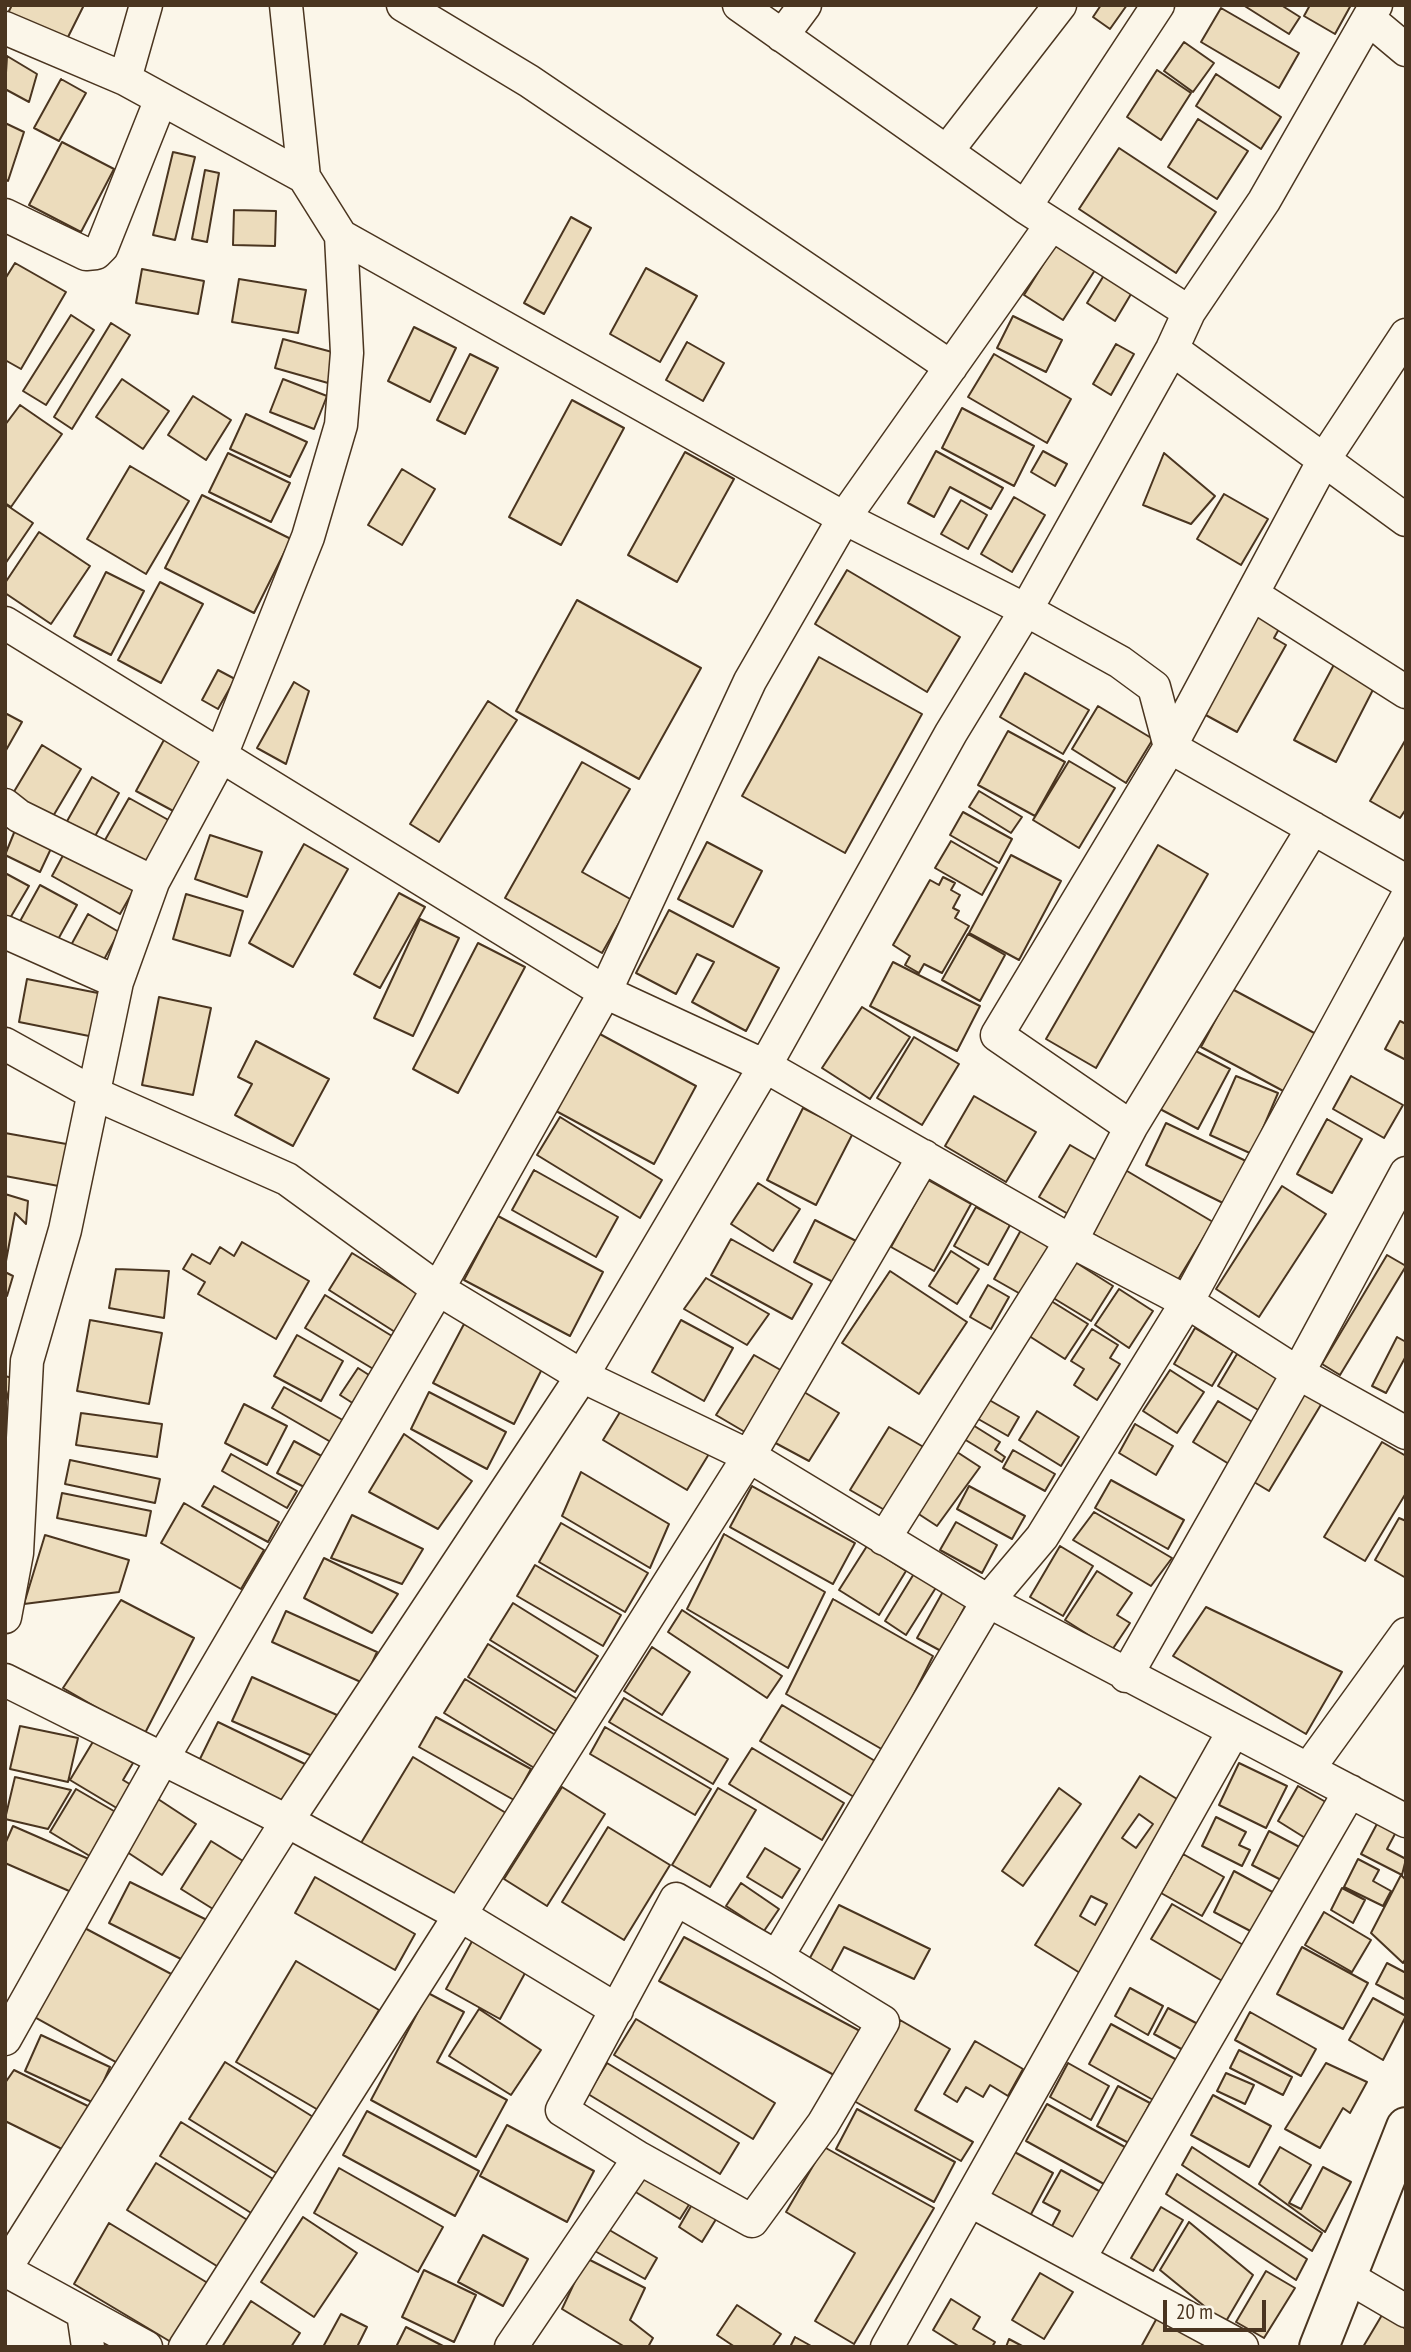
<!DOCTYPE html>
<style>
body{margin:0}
#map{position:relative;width:1411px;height:2352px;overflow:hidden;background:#fbf6e9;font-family:"PT Sans Narrow",sans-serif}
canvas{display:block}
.frame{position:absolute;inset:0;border:7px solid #4a3520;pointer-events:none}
.scale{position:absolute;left:1163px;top:2300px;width:103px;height:32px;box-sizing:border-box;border:4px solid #4a3520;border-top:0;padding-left:9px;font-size:21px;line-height:24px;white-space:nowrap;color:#4a3520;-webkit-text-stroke:5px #fbf6e9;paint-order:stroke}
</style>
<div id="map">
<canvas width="1411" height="2352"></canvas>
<div class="frame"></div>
<div class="scale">20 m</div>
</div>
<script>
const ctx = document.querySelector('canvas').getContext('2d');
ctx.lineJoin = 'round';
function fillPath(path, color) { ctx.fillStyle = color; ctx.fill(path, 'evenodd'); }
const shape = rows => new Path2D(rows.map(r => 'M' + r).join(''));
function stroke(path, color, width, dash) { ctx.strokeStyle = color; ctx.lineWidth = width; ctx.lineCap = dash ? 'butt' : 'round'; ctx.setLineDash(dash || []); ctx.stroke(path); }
const building = shape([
 [12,5,84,5,66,41,8,13,12,5],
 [1101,5,1127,5,1110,29,1093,17,1101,5],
 [1243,5,1281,5,1300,17,1289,34,1243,5],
 [1310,5,1351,5,1335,34,1304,16,1310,5],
 [1221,8,1299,53,1279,88,1201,42,1221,8],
 [1184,42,1214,63,1193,92,1164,71,1184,42],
 [7,56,37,74,29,102,5,89,7,56],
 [1157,70,1191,93,1161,140,1127,117,1157,70],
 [1216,74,1281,117,1261,149,1196,106,1216,74],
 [61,79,86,93,59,141,34,128,61,79],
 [1198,119,1248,151,1217,199,1168,167,1198,119],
 [5,123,24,132,8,181,5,179,5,123],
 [62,142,114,169,81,232,29,205,62,142],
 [1119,148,1216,212,1176,273,1079,209,1119,148],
 [173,152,195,157,175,240,153,235,173,152],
 [205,170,219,173,207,242,192,239,205,170],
 [234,210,276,211,275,246,233,245,234,210],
 [571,217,591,228,544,314,524,303,571,217],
 [1057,242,1097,267,1063,320,1024,295,1057,242],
 [15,263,66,292,21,369,5,360,5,279,15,263],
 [646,268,697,296,660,362,610,334,646,268],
 [142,269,204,281,198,314,136,303,142,269],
 [1106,272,1134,289,1115,321,1087,303,1106,272],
 [239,279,306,290,298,333,232,322,239,279],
 [71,315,94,330,46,405,23,391,71,315],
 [1013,316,1062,340,1046,372,997,348,1013,316],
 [111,323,130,335,72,429,54,417,111,323],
 [414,327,456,348,430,402,388,381,414,327],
 [283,339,336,353,328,383,275,368,283,339],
 [687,342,724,363,703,401,666,380,687,342],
 [1116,344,1134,354,1111,395,1093,384,1116,344],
 [470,354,498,368,465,434,437,420,470,354],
 [994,354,1071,399,1047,443,968,397,994,354],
 [122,379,169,411,143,449,96,417,122,379],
 [283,379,327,396,314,429,270,412,283,379],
 [193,396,231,420,206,460,168,435,193,396],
 [572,400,624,428,561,545,509,517,572,400],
 [20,405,62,434,11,507,5,503,5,425,20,405],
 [962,408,1034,446,1014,486,942,448,962,408],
 [246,414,307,442,290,477,230,449,246,414],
 [936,451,1003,488,991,509,950,487,934,517,908,503,936,451],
 [1043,451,1067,464,1055,486,1031,472,1043,451],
 [685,452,734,479,677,582,628,555,685,452],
 [228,453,290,483,271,522,209,492,228,453],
 [1164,453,1215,496,1191,524,1143,505,1164,453],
 [130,466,189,501,146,574,87,539,130,466],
 [402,469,435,489,402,545,368,525,402,469],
 [1224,494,1268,519,1241,565,1197,539,1224,494],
 [202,495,291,539,254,613,165,568,202,495],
 [1014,497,1045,515,1012,572,981,554,1014,497],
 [961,500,987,515,968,549,941,534,961,500],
 [5,504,33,523,5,564,5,504],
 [39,532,90,566,51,624,5,593,5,583,39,532],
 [847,570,960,637,927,692,815,624,847,570],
 [106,572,144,591,111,655,74,636,106,572],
 [160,582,203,604,161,683,118,660,160,582],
 [577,600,701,668,639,779,516,711,577,600],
 [1262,605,1285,618,1274,638,1286,645,1237,732,1202,713,1262,605],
 [819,657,922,714,845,853,742,796,819,657],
 [1338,657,1379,678,1336,762,1294,740,1338,657],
 [218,670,235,679,218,709,202,700,218,670],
 [1025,673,1089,710,1063,754,1000,717,1025,673],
 [294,682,309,691,286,764,257,748,294,682],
 [488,701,517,720,439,842,410,824,488,701],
 [1098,706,1153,739,1126,783,1072,749,1098,706],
 [5,713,22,722,5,752,5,713],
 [1008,731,1065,762,1035,816,978,785,1008,731],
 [165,738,205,759,177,813,136,791,165,738],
 [1406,739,1406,809,1400,818,1370,801,1406,739],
 [42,745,81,769,52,818,12,795,42,745],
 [1069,761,1115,788,1079,848,1033,820,1069,761],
 [582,762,630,789,582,872,632,900,602,953,505,898,582,762],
 [92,777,119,793,94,838,66,823,92,777],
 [979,791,1022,817,1011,833,969,807,979,791],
 [129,798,172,822,144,872,101,847,129,798],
 [963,812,1012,839,999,863,950,835,963,812],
 [18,823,55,840,40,872,5,855,18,823],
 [210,835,262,852,247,897,195,879,210,835],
 [951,841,997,868,982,895,935,868,951,841],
 [707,842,762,871,733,927,678,899,707,842],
 [304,844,348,869,293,967,249,943,304,844],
 [1158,845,1208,874,1096,1068,1046,1039,1158,845],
 [67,848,136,886,120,914,52,876,67,848],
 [1011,855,1061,881,1019,960,969,933,1011,855],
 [5,873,29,886,6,925,5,925,5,873],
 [943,877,955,883,951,890,960,895,953,908,959,911,955,918,969,926,942,973,924,964,919,973,905,965,910,956,893,945,930,880,939,885,943,877],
 [40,885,77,905,56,943,19,923,40,885],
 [399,893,425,907,380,988,354,974,399,893],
 [186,894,243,911,230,956,173,939,186,894],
 [669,910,779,968,746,1031,692,1002,714,962,697,954,676,994,636,973,669,910],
 [88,914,119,932,101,965,70,947,88,914],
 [420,919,459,938,413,1036,374,1018,420,919],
 [968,934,1005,955,980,1001,942,980,968,934],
 [478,943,525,967,458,1093,413,1069,478,943],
 [893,962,980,1006,957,1051,870,1006,893,962],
 [27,979,103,994,94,1037,19,1022,27,979],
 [1232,989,1318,1035,1287,1093,1201,1047,1232,989],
 [159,997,211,1008,193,1095,142,1085,159,997],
 [862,1007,910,1037,870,1099,822,1068,862,1007],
 [1400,1021,1406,1024,1406,1060,1385,1049,1400,1021],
 [598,1033,696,1086,654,1164,556,1111,598,1033],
 [914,1037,959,1064,922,1125,877,1098,914,1037],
 [256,1041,329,1079,293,1146,235,1115,252,1084,238,1077,256,1041],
 [1192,1049,1230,1069,1198,1129,1160,1109,1192,1049],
 [1236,1076,1278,1093,1252,1154,1210,1135,1236,1076],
 [1351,1076,1403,1105,1384,1138,1333,1109,1351,1076],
 [974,1096,1036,1132,1006,1182,945,1146,974,1096],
 [803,1108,853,1133,816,1205,767,1180,803,1108],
 [560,1117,662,1180,640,1218,537,1155,560,1117],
 [1327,1119,1362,1139,1332,1193,1297,1174,1327,1119],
 [1166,1123,1246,1161,1225,1204,1146,1165,1166,1123],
 [5,1133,72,1145,64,1187,5,1176,5,1133],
 [1070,1145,1101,1163,1070,1215,1039,1197,1070,1145],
 [1122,1168,1213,1222,1176,1283,1085,1229,1122,1168],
 [534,1170,618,1217,596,1257,512,1210,534,1170],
 [928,1180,971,1204,934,1271,891,1247,928,1180],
 [758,1183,800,1209,773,1251,731,1224,758,1183],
 [1282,1186,1326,1214,1259,1317,1216,1289,1282,1186],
 [5,1194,28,1201,26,1224,15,1213,6,1261,5,1194],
 [976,1207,1010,1225,988,1265,954,1246,976,1207],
 [498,1216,603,1272,570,1336,464,1280,498,1216],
 [815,1220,860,1243,839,1285,794,1262,815,1220],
 [1021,1230,1051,1246,1024,1296,994,1279,1021,1230],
 [731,1239,812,1284,792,1319,711,1275,731,1239],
 [242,1242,309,1281,276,1339,198,1294,205,1282,183,1269,192,1254,210,1264,220,1247,234,1256,242,1242],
 [951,1251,979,1269,957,1304,929,1286,951,1251],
 [352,1253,430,1301,406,1339,329,1290,352,1253],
 [1387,1255,1406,1266,1340,1375,1322,1364,1387,1255],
 [1072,1260,1113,1286,1091,1321,1050,1296,1072,1260],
 [116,1269,169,1271,164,1318,109,1308,116,1269],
 [890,1271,967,1322,919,1394,842,1343,890,1271],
 [5,1272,13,1276,7,1296,5,1295,5,1272],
 [706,1278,769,1314,747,1345,684,1309,706,1278],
 [988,1285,1009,1297,991,1329,970,1317,988,1285],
 [1119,1289,1153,1311,1129,1348,1095,1325,1119,1289],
 [325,1295,405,1344,385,1376,305,1328,325,1295],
 [1048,1299,1088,1324,1065,1359,1026,1334,1048,1299],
 [90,1320,162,1333,149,1404,77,1391,90,1320],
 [681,1320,733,1348,704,1401,652,1372,681,1320],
 [464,1324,544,1365,514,1424,433,1383,464,1324],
 [1195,1328,1233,1351,1212,1386,1174,1364,1195,1328],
 [1092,1329,1118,1345,1110,1358,1120,1364,1097,1400,1074,1385,1084,1369,1071,1361,1092,1329],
 [297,1335,343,1361,321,1401,274,1376,297,1335],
 [1397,1337,1406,1342,1406,1356,1386,1393,1372,1386,1397,1337],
 [1237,1354,1280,1380,1260,1411,1218,1386,1237,1354],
 [754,1355,793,1377,755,1438,716,1415,754,1355],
 [358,1368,380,1382,362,1409,340,1395,358,1368],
 [1170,1370,1204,1392,1177,1433,1143,1411,1170,1370],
 [5,1376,12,1378,5,1406,5,1376],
 [1306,1386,1325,1398,1269,1491,1249,1479,1306,1386],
 [284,1387,348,1423,336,1445,272,1408,284,1387],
 [799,1389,839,1413,809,1461,768,1439,799,1389],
 [429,1392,506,1432,487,1469,411,1429,429,1392],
 [984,1397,1019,1417,1008,1436,973,1416,984,1397],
 [628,1399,712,1449,687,1490,603,1440,628,1399],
 [1218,1401,1254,1423,1229,1464,1193,1442,1218,1401],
 [244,1404,287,1426,267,1465,225,1443,244,1404],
 [1037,1411,1079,1437,1061,1466,1019,1440,1037,1411],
 [81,1413,162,1424,157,1457,76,1445,81,1413],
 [968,1422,1000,1442,995,1450,1005,1457,1002,1462,959,1436,968,1422],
 [1135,1424,1173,1446,1156,1475,1119,1453,1135,1424],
 [889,1427,927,1449,888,1512,850,1490,889,1427],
 [404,1434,472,1481,438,1529,369,1492,404,1434],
 [294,1441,327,1459,310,1490,277,1473,294,1441],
 [1382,1442,1406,1456,1406,1493,1365,1561,1324,1537,1382,1442],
 [954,1450,980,1467,937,1526,911,1509,954,1450],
 [1013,1450,1055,1474,1045,1491,1003,1468,1013,1450],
 [231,1454,297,1491,287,1508,222,1471,231,1454],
 [70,1460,160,1479,155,1503,65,1484,70,1460],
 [581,1472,669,1524,650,1568,562,1516,581,1472],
 [1111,1480,1184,1520,1168,1549,1095,1508,1111,1480],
 [214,1486,279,1522,268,1542,202,1506,214,1486],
 [752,1486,855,1543,833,1584,730,1527,752,1486],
 [969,1486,1025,1516,1012,1539,957,1509,969,1486],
 [62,1493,151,1511,146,1536,57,1518,62,1493],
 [184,1503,264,1550,241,1589,161,1543,184,1503],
 [1094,1512,1172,1558,1151,1586,1073,1540,1094,1512],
 [352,1515,423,1549,402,1584,331,1558,352,1515],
 [1399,1518,1406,1521,1406,1578,1375,1560,1399,1518],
 [956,1522,997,1545,982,1573,940,1550,956,1522],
 [561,1523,648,1573,625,1612,539,1562,561,1523],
 [724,1534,825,1592,788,1668,687,1609,724,1534],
 [45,1535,129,1560,119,1592,24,1604,45,1535],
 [867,1546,906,1571,879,1615,839,1590,867,1546],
 [1060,1546,1093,1566,1063,1616,1030,1597,1060,1546],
 [324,1558,398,1594,372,1633,304,1598,324,1558],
 [535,1565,621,1615,603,1646,517,1596,535,1565],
 [1097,1571,1132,1593,1117,1615,1130,1623,1112,1650,1065,1620,1097,1571],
 [915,1572,937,1586,906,1635,885,1621,915,1572],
 [945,1588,968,1601,941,1651,917,1638,945,1588],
 [833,1599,933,1656,885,1751,786,1694,833,1599],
 [121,1600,194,1638,144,1735,63,1688,121,1600],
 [513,1603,598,1656,575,1692,490,1640,513,1603],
 [1206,1607,1342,1672,1306,1734,1173,1656,1206,1607],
 [682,1610,782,1676,767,1698,668,1632,682,1610],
 [286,1611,377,1652,363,1683,272,1642,286,1611],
 [488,1644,577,1699,556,1731,468,1677,488,1644],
 [652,1647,690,1672,662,1715,624,1691,652,1647],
 [252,1677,337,1715,317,1758,232,1721,252,1677],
 [465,1679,557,1736,536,1769,444,1713,465,1679],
 [624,1698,728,1759,713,1784,609,1722,624,1698],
 [782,1705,875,1761,854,1797,760,1741,782,1705],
 [436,1717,531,1769,514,1800,419,1747,436,1717],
 [218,1722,307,1765,286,1808,197,1765,218,1722],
 [20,1726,78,1738,68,1782,10,1769,20,1726],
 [605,1727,711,1789,695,1815,590,1754,605,1727],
 [94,1740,133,1763,123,1780,133,1786,120,1810,70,1780,94,1740],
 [752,1748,844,1803,822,1840,729,1784,752,1748],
 [413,1757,506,1813,454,1899,361,1843,413,1757],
 [1239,1763,1287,1786,1266,1828,1219,1805,1239,1763],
 [1140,1776,1185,1804,1080,1973,1035,1945,1140,1776],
 [1139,1814,1153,1824,1136,1848,1122,1838,1139,1814],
 [1091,1896,1107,1904,1095,1925,1080,1916,1091,1896],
 [15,1777,71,1790,48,1829,5,1819,15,1777],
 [1298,1786,1331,1805,1310,1841,1278,1821,1298,1786],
 [562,1787,605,1814,547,1906,504,1879,562,1787],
 [718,1788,756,1810,710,1887,672,1865,718,1788],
 [1059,1788,1081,1804,1023,1886,1002,1871,1059,1788],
 [76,1789,119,1814,93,1858,50,1832,76,1789],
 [158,1799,196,1824,162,1875,124,1850,158,1799],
 [1216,1817,1246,1832,1239,1845,1250,1850,1242,1866,1202,1846,1216,1817],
 [1378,1822,1396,1832,1387,1849,1406,1859,1402,1875,1361,1854,1378,1822],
 [13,1826,91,1860,76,1894,5,1863,5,1844,13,1826],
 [608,1827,670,1865,624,1940,562,1902,608,1827],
 [1269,1831,1305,1850,1287,1883,1252,1865,1269,1831],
 [211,1841,243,1861,213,1909,181,1889,211,1841],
 [765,1848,800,1869,782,1898,747,1877,765,1848],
 [1183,1854,1224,1877,1202,1916,1161,1893,1183,1854],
 [1358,1859,1379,1870,1373,1881,1391,1891,1383,1906,1344,1887,1358,1859],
 [1234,1871,1278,1895,1258,1935,1214,1912,1234,1871],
 [1401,1875,1406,1880,1406,1958,1403,1963,1371,1933,1401,1875],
 [315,1877,415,1934,395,1970,295,1913,315,1877],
 [130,1882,211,1922,191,1964,109,1923,130,1882],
 [741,1883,779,1909,764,1931,726,1906,741,1883],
 [1342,1888,1365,1900,1353,1923,1331,1910,1342,1888],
 [1172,1904,1245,1946,1224,1982,1151,1939,1172,1904],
 [839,1905,930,1949,914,1979,844,1947,828,1977,806,1965,839,1905],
 [1324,1912,1371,1940,1352,1972,1305,1945,1324,1912],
 [79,1925,175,1976,125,2067,31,2015,79,1925],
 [476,1934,530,1964,500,2019,446,1989,476,1934],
 [684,1937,860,2031,834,2075,659,1981,684,1937],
 [1302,1947,1368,1983,1343,2029,1277,1994,1302,1947],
 [296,1961,379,2010,320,2111,236,2062,296,1961],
 [1387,1963,1406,1973,1406,2000,1376,1984,1387,1963],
 [1130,1988,1163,2006,1148,2035,1115,2016,1130,1988],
 [428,1993,464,2012,437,2062,507,2100,476,2157,371,2100,428,1993],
 [1373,1998,1406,2016,1383,2060,1349,2040,1373,1998],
 [1168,2008,1209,2030,1194,2056,1154,2034,1168,2008],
 [479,2009,541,2050,511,2095,449,2056,479,2009],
 [1250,2012,1316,2049,1301,2076,1235,2040,1250,2012],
 [636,2019,775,2103,753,2139,614,2055,636,2019],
 [900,2020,950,2049,915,2110,973,2142,961,2161,854,2101,900,2020],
 [1111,2024,1177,2060,1155,2101,1089,2064,1111,2024],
 [41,2035,110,2067,94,2103,25,2071,41,2035],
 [975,2041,1023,2069,1008,2096,990,2085,983,2097,966,2087,957,2102,944,2094,975,2041],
 [1239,2050,1292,2077,1283,2095,1230,2068,1239,2050],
 [225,2062,318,2120,283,2177,189,2119,225,2062],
 [607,2063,739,2143,720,2174,588,2094,607,2063],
 [1068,2063,1109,2086,1091,2120,1050,2097,1068,2063],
 [1326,2063,1367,2082,1350,2113,1343,2108,1320,2148,1285,2129,1326,2063],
 [14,2070,96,2110,68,2152,5,2121,5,2083,14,2070],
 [1226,2073,1254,2085,1245,2104,1217,2091,1226,2073],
 [1118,2086,1150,2103,1142,2119,1146,2122,1140,2149,1097,2126,1118,2086],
 [1213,2095,1271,2126,1249,2167,1191,2135,1213,2095],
 [1047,2104,1134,2152,1113,2189,1026,2141,1047,2104],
 [857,2109,955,2162,934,2202,836,2149,857,2109],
 [367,2111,479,2171,455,2216,343,2155,367,2111],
 [181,2122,278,2182,256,2216,160,2156,181,2122],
 [507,2125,594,2171,567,2222,480,2176,507,2125],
 [824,2147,934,2208,854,2344,815,2321,855,2253,786,2212,824,2147],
 [1192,2147,1322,2233,1312,2251,1182,2165,1192,2147],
 [1280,2147,1311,2165,1289,2203,1301,2209,1323,2167,1351,2182,1325,2232,1259,2184,1280,2147],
 [1011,2150,1053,2173,1030,2216,988,2193,1011,2150],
 [156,2163,249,2221,220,2268,127,2210,156,2163],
 [339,2168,443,2227,418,2272,314,2213,339,2168],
 [640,2169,692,2200,680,2219,629,2188,640,2169],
 [1061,2170,1110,2197,1083,2245,1051,2228,1060,2211,1043,2202,1061,2170],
 [1177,2174,1307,2259,1296,2280,1166,2194,1177,2174],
 [694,2201,718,2216,702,2242,679,2227,694,2201],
 [1161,2207,1183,2220,1153,2271,1131,2258,1161,2207],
 [303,2217,357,2253,314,2317,261,2282,303,2217],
 [1189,2222,1253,2275,1225,2323,1160,2270,1189,2222],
 [109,2223,211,2285,176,2345,74,2284,109,2223],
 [606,2228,657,2258,645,2279,593,2250,606,2228],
 [483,2235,528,2259,503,2306,458,2282,483,2235],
 [586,2258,645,2288,630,2320,653,2338,648,2347,625,2347,562,2309,586,2258],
 [424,2270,476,2295,454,2342,402,2317,424,2270],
 [1266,2271,1295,2288,1264,2338,1236,2322,1266,2271],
 [1040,2273,1073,2292,1044,2339,1012,2320,1040,2273],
 [951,2299,980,2317,973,2329,995,2342,992,2347,960,2347,933,2330,951,2299],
 [251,2301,300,2333,291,2347,222,2347,251,2301],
 [737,2305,781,2334,772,2347,735,2347,717,2335,737,2305],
 [1163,2307,1210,2347,1141,2347,1163,2307],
 [341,2314,367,2327,357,2347,323,2347,341,2314],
 [1382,2315,1406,2329,1406,2347,1363,2347,1382,2315],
 [406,2327,445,2347,396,2347,406,2327],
 [795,2337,813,2347,790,2347,795,2337],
 [1009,2339,1024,2347,1006,2347,1009,2339]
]);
const minor = shape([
 [403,5,529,81,951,367],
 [739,5,1025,207],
 [1158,5,1025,207,1189,312],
 [1369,19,1406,50],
 [5,28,125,79,304,177],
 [782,36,805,5],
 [125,79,146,5],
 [947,151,1060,5],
 [5,215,86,254,96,253,102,247,161,99],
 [341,236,844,518,1026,610,1120,662,1154,687,1170,747,1406,881],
 [1172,349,1406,520],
 [1252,594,1406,692],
 [5,623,605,992,765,1066,1071,1241,1187,1302,1298,1373,1406,1433],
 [5,805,19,816,153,882],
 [5,932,117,982],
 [5,1044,95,1094,287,1179,438,1289,582,1376,749,1456,988,1601,1406,1821],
 [1131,1127,1313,828],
 [884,1539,1071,1241,1131,1127,997,1035,1170,747,1325,458,1406,335],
 [5,1617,17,1553,27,1361,65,1230,117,982,153,882,220,758,308,537,341,425,347,353,341,236,304,177,286,5],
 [1126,1676,1298,1373,1406,1173],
 [5,1680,287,1821,460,1915,185,2347],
 [1309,1768,1406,1634],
 [617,2010,460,1915,749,1456,924,1156],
 [5,2039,163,1758,438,1289,605,992,750,681,844,518,1051,225],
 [639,2158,752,2221,823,2124,883,2022,777,1957],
 [971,2201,1242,2347],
 [1079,2259,1350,1791],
 [5,2269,287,1821,582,1376,765,1066,951,733,1026,610,1172,349,1189,312,1264,201,1376,5],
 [5,2270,146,2347],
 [1348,2277,1406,2311],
 [83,2313,88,2347],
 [511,2347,639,2158,562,2110,676,1899,777,1957,988,1601,1042,1537,1187,1302,1406,899],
 [887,2347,1233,1732]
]);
const tertiary = shape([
 [1319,2347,1406,2127]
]);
fillPath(building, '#ecdcbc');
stroke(building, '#4a3520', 2);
stroke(minor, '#4a3520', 35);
stroke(tertiary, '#4a3520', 42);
stroke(minor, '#fbf6e9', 32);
stroke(tertiary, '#fbf6e9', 38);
</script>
